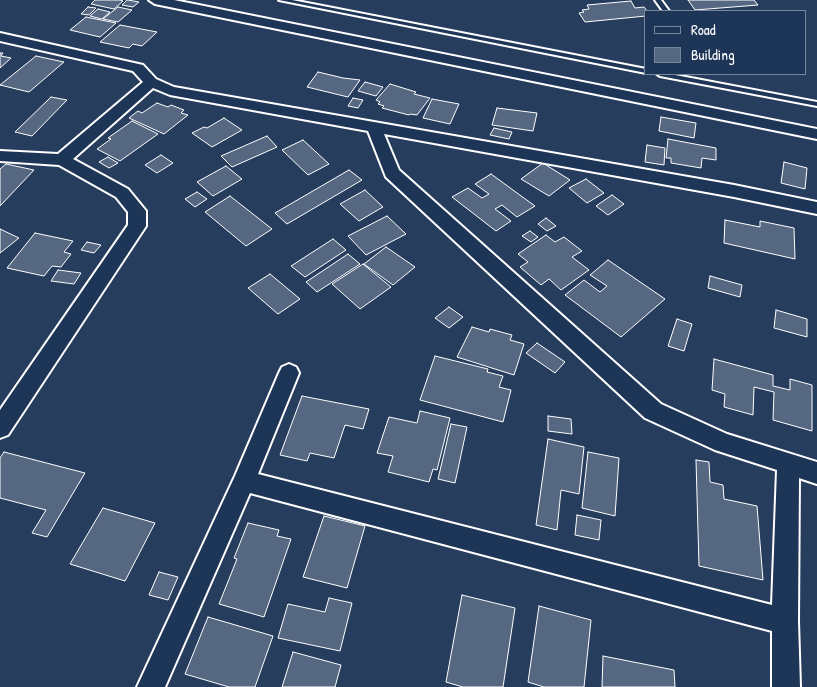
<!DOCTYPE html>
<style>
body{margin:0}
#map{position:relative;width:817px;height:687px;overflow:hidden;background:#263d5e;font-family:"Patrick Hand",sans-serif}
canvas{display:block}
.legend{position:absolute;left:644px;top:10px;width:162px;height:65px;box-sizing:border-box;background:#1d3557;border:1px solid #77869a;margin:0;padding:6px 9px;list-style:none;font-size:15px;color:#fff}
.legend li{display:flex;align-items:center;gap:10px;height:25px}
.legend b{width:25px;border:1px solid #77869a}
</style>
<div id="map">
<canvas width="817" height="687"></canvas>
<ul class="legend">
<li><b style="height:6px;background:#1d3557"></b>Road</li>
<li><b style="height:14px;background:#556781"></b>Building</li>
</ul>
</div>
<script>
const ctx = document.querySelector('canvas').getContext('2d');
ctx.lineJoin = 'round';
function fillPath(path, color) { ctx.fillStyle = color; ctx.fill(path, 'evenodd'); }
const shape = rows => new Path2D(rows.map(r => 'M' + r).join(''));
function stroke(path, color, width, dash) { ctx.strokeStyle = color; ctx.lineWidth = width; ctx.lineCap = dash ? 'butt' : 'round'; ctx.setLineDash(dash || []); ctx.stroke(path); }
const building = shape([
 [95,0,120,0,123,1,114,9,91,4,95,0],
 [127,0,128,0,139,2,133,7,122,5,127,0],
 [688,0,754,0,758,5,695,10,688,0],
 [631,1,635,8,644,7,647,11,646,16,585,22,579,13,584,12,582,10,589,9,587,5,631,1],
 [88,7,96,8,89,15,81,14,88,7],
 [118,7,132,10,118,22,103,19,118,7],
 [98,9,110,12,102,19,90,16,98,9],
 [86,17,116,23,100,37,70,30,86,17],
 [120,25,157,32,142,46,133,44,129,48,100,42,120,25],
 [0,53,3,53,1,56,11,58,0,68,0,53],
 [36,56,64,62,29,92,0,85,36,56],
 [318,72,343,78,360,80,348,97,307,87,318,72],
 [365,82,383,87,376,96,358,91,365,82],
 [390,84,416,92,414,94,430,98,417,115,410,114,409,115,382,108,384,106,378,104,380,102,376,100,390,84],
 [51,97,67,100,32,136,15,132,51,97],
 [353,98,363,100,358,108,348,106,353,98],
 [432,99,459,104,450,124,423,118,432,99],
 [157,103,168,107,171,105,184,110,181,113,188,115,164,134,129,118,138,111,142,113,157,103],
 [497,108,537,113,533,131,492,125,497,108],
 [661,117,696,123,694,138,659,131,661,117],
 [224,118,242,130,212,147,192,133,204,127,207,128,224,118],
 [132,121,158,134,120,161,97,149,111,139,108,138,132,121],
 [494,128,512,132,509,139,490,135,494,128],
 [267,136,277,147,232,167,221,156,267,136],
 [668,139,716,148,716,160,702,158,701,168,671,163,671,158,666,158,668,139],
 [303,140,329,164,308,175,282,150,303,140],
 [647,145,665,148,664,165,645,162,647,145],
 [161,155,173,163,157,173,145,165,161,155],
 [108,157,118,163,109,168,99,162,108,157],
 [784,162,807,168,805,189,781,183,784,162],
 [543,163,570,180,549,196,521,179,543,163],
 [6,164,34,170,0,206,0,169,6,164],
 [226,166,242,179,213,196,197,182,226,166],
 [349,170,362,180,287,224,275,213,349,170],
 [491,174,535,206,517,217,502,205,495,209,511,221,496,231,452,197,468,188,482,198,489,194,475,184,491,174],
 [586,179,604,193,587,203,569,188,586,179],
 [365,190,383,207,359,221,340,204,365,190],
 [197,192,207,199,195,207,185,199,197,192],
 [612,195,624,204,608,215,596,206,612,195],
 [230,196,272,229,246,246,205,212,230,196],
 [387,216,406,234,366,255,348,236,387,216],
 [546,218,556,226,547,231,538,224,546,218],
 [725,220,760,227,760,221,794,228,795,259,724,243,725,220],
 [0,229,19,238,0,253,0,229],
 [530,231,538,237,531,242,522,236,530,231],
 [35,233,73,241,64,252,71,254,61,267,52,266,44,276,7,268,35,233],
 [546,235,555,242,564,237,582,251,572,257,589,270,561,290,549,279,541,285,520,267,528,262,518,254,546,235],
 [333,239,346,250,305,277,291,266,333,239],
 [87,242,101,245,94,253,81,250,87,242],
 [386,247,415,267,393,285,364,264,386,247],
 [348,254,360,264,317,292,306,282,348,254],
 [608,260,665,299,621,337,565,295,584,280,600,292,607,286,590,275,608,260],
 [363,264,391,287,360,309,332,284,363,264],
 [58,270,81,273,74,284,51,281,58,270],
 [270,274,300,299,278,314,248,288,270,274],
 [710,276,742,285,740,297,708,288,710,276],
 [449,307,463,317,449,328,435,318,449,307],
 [776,310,807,319,807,337,774,328,776,310],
 [677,319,692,324,684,351,668,346,677,319],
 [472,327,489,332,490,329,512,335,510,340,524,344,514,375,457,357,472,327],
 [537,343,565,362,555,373,526,353,537,343],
 [435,356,488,369,487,372,503,376,499,387,511,390,503,422,420,400,435,356],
 [714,359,773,375,773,386,790,390,790,379,812,385,812,431,773,420,774,392,754,387,753,415,724,407,725,394,712,390,714,359],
 [302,396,369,409,363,429,345,425,334,458,310,453,307,461,280,455,302,396],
 [420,411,450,418,437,470,433,469,429,482,388,472,393,456,377,453,389,417,417,423,420,411],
 [548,416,571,419,572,434,548,431,548,416],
 [451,424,467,427,455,483,438,479,451,424],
 [548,439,584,447,579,494,561,490,557,530,536,525,548,439],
 [4,452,85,473,47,537,32,533,46,510,0,498,0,458,4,452],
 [588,452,619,458,615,516,582,508,588,452],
 [696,460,709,462,710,482,723,485,724,499,757,506,763,580,699,566,696,460],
 [103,508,155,523,125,581,70,564,103,508],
 [577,515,601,520,599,540,575,535,577,515],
 [324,516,365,526,347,588,303,577,324,516],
 [248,523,279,530,277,536,291,539,264,617,219,604,237,559,234,558,248,523],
 [159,572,178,577,168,600,149,595,159,572],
 [462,595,515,608,503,687,463,687,446,682,462,595],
 [329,598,352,603,340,651,278,638,288,604,325,612,329,598],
 [539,606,591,620,584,687,544,687,528,682,539,606],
 [208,617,273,636,255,687,229,687,185,674,208,617],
 [293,652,341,665,335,687,282,687,293,652],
 [603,656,674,670,675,687,602,687,603,656]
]);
const service = shape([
 [279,0,292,0,646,69,646,73,279,0],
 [655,0,661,0,669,11,663,11,655,0],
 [657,74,670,74,817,102,817,106,660,76,657,74]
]);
const minor = shape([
 [149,0,174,0,817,129,817,139,155,4,149,0],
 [0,33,143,65,156,79,174,87,734,185,817,202,817,214,734,197,384,134,399,170,661,404,727,434,817,462,817,484,799,478,798,621,800,687,772,687,772,631,250,493,165,687,137,687,235,476,279,373,282,367,289,364,296,367,299,373,258,474,772,605,777,470,715,450,645,418,386,177,368,131,170,95,153,88,73,159,128,189,146,211,146,226,8,435,0,438,0,410,128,225,128,212,116,197,59,165,0,161,0,151,58,154,143,82,133,71,0,41,0,33]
]);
fillPath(building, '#556781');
stroke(building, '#fff', 1);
stroke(service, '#fff', 4);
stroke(minor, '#fff', 4);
fillPath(service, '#1d3557');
fillPath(minor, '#1d3557');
</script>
